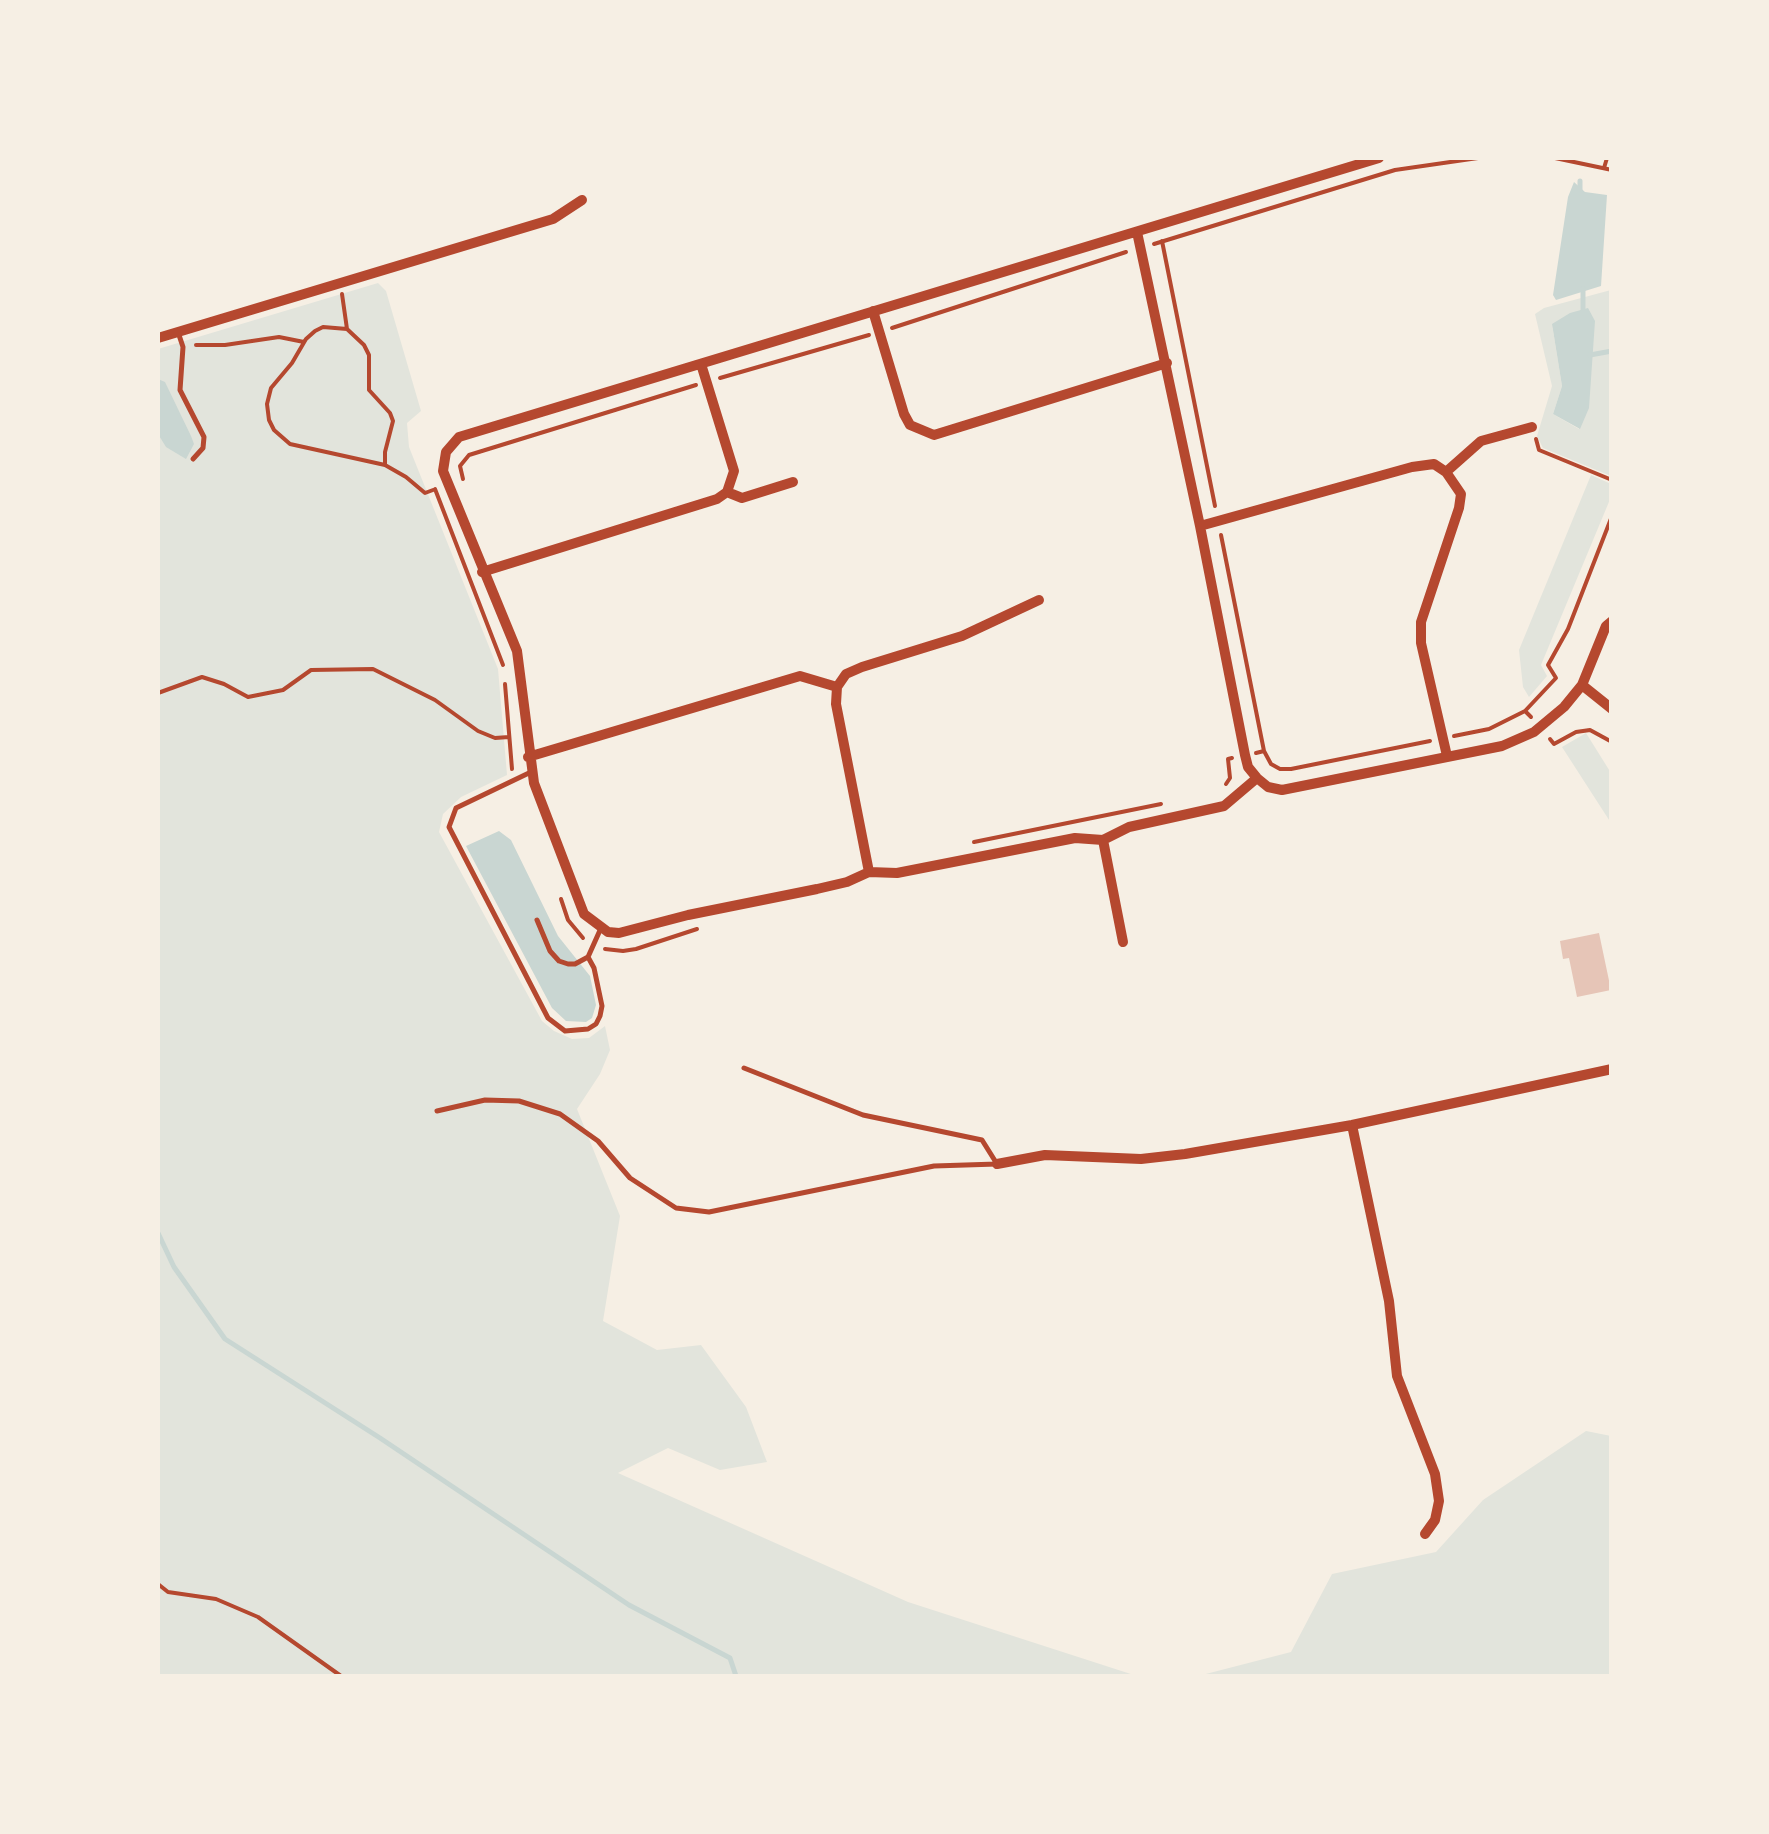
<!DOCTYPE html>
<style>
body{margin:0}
#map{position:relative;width:1769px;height:1834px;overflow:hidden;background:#f6efe4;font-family:"DejaVu Sans",sans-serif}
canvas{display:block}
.frame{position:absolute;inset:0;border:160px solid #f6efe4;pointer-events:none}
</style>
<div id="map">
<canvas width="1769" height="1834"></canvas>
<div class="frame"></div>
</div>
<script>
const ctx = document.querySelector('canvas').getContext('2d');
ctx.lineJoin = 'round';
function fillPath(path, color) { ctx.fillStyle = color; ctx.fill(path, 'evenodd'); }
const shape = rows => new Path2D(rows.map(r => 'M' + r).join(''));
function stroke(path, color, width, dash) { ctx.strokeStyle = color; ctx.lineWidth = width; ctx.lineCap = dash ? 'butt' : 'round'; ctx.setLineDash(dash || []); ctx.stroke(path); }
const green = shape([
 [378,283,386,291,421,411,407,423,409,447,498,669,507,775,461,797,443,814,439,832,542,1021,554,1031,572,1039,589,1038,605,1026,610,1050,600,1074,577,1109,620,1216,603,1321,657,1350,701,1345,746,1407,767,1462,720,1470,668,1448,618,1473,908,1602,1137,1676,158,1676,158,349],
 [1611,290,1611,476,1543,448,1537,436,1552,386,1535,314,1544,308],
 [1552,324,1579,429,1553,414,1562,386],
 [1591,475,1611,484,1611,497,1541,665,1547,676,1529,697,1523,687,1519,650],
 [1586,733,1611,773,1611,823,1562,747],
 [1586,1431,1611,1436,1611,1676,1198,1676,1291,1652,1332,1574,1436,1552,1483,1500]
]);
const water = shape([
 [1574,182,1585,192,1607,195,1601,286,1556,300,1553,295,1568,197],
 [1588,308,1595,321,1589,408,1580,429,1553,414,1562,386,1552,324,1570,313],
 [158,379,165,382,191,436,194,444,186,459,166,447,158,434],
 [499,831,511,840,558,936,590,976,596,1005,592,1018,586,1022,566,1021,552,1008,466,846]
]);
const stream = shape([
 [1580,181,1580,193],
 [1583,289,1583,313],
 [1590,355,1612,351],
 [158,1233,174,1267,225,1339,380,1438,629,1605,730,1658,736,1676]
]);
const building = shape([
 [1599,933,1611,990,1577,997,1569,958,1563,959,1560,941]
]);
const path = shape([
 [1555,158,1612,170],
 [1604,168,1607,158],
 [1162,241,1215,506],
 [1154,244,1395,170,1478,158],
 [342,294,347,329],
 [892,328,1126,252],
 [196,345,225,345,279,337,304,342],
 [720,378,869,335],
 [1536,439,1539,450,1612,480],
 [385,465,385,452,393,421,390,413,369,390,369,355,364,345,347,329,323,327,315,331,306,339,292,363,271,388,267,404,269,420,274,430,290,444,385,465,406,477,425,493,433,490],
 [463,479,460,466,469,455,696,385],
 [435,489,503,665],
 [1221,535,1264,751],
 [505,684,512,769],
 [158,693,202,677,224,684,248,697,283,690,311,670,373,669,435,700,478,731,495,738,509,737],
 [1531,717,1525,711,1556,678,1548,665,1568,629,1612,516],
 [1454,736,1489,729,1525,711],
 [1550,739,1554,744,1576,732,1590,730,1612,742],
 [1256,753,1264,751,1271,764,1280,769,1291,769,1430,741],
 [1226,784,1230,778,1228,759,1232,758],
 [974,842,1161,804],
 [561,899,568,920,583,938],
 [605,949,623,951,636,949,697,929],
 [158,1584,168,1592,216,1599,258,1617,341,1676]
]);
const service = shape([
 [179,335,183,347,180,390,204,437,203,448,193,459],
 [531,772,456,808,449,827,548,1018,565,1031,588,1029,596,1024,600,1016,602,1006,594,968,588,957],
 [537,920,550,951,559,961,568,964,575,964,588,957,601,928],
 [437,1111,485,1100,519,1101,560,1114,598,1141,630,1178,676,1208,709,1212,934,1166,997,1164,982,1140,863,1115,744,1068]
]);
const minor = shape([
 [1137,232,1200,526,1245,755,1248,767,1257,778,1268,787,1282,790,1502,746,1534,732,1564,707,1582,685,1606,626,1612,621],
 [873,311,904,414,910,425,934,435,1167,363],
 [158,338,553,219,582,200],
 [1446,472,1481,441,1532,427],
 [727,492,742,498,793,482],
 [1200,526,1412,467,1434,464,1446,472,1461,494,1459,508,1421,622,1421,643,1447,756],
 [482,572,717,499,727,492,734,471,701,364],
 [1582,685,1612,709],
 [528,757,800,676,837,687],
 [1257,778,1224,806,1129,827,1103,840,1075,838,897,873,869,872,847,882,817,889,688,915,619,933,608,932,584,914,534,783,517,651,443,471,446,452,459,437,1379,158],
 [1103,840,1123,942],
 [869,872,836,704,837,687,846,674,862,667,962,636,1039,600],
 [1352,1125,1389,1301,1397,1376,1435,1474,1439,1501,1435,1520,1425,1534],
 [997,1164,1045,1155,1141,1159,1185,1154,1352,1125,1612,1069]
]);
fillPath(green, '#e2e4dc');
fillPath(water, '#c9d6d2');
stroke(stream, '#c9d6d2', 5);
fillPath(building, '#e6c5b7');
stroke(path, '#b5482f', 4);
stroke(service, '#b5482f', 5);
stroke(minor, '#b5482f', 10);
</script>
